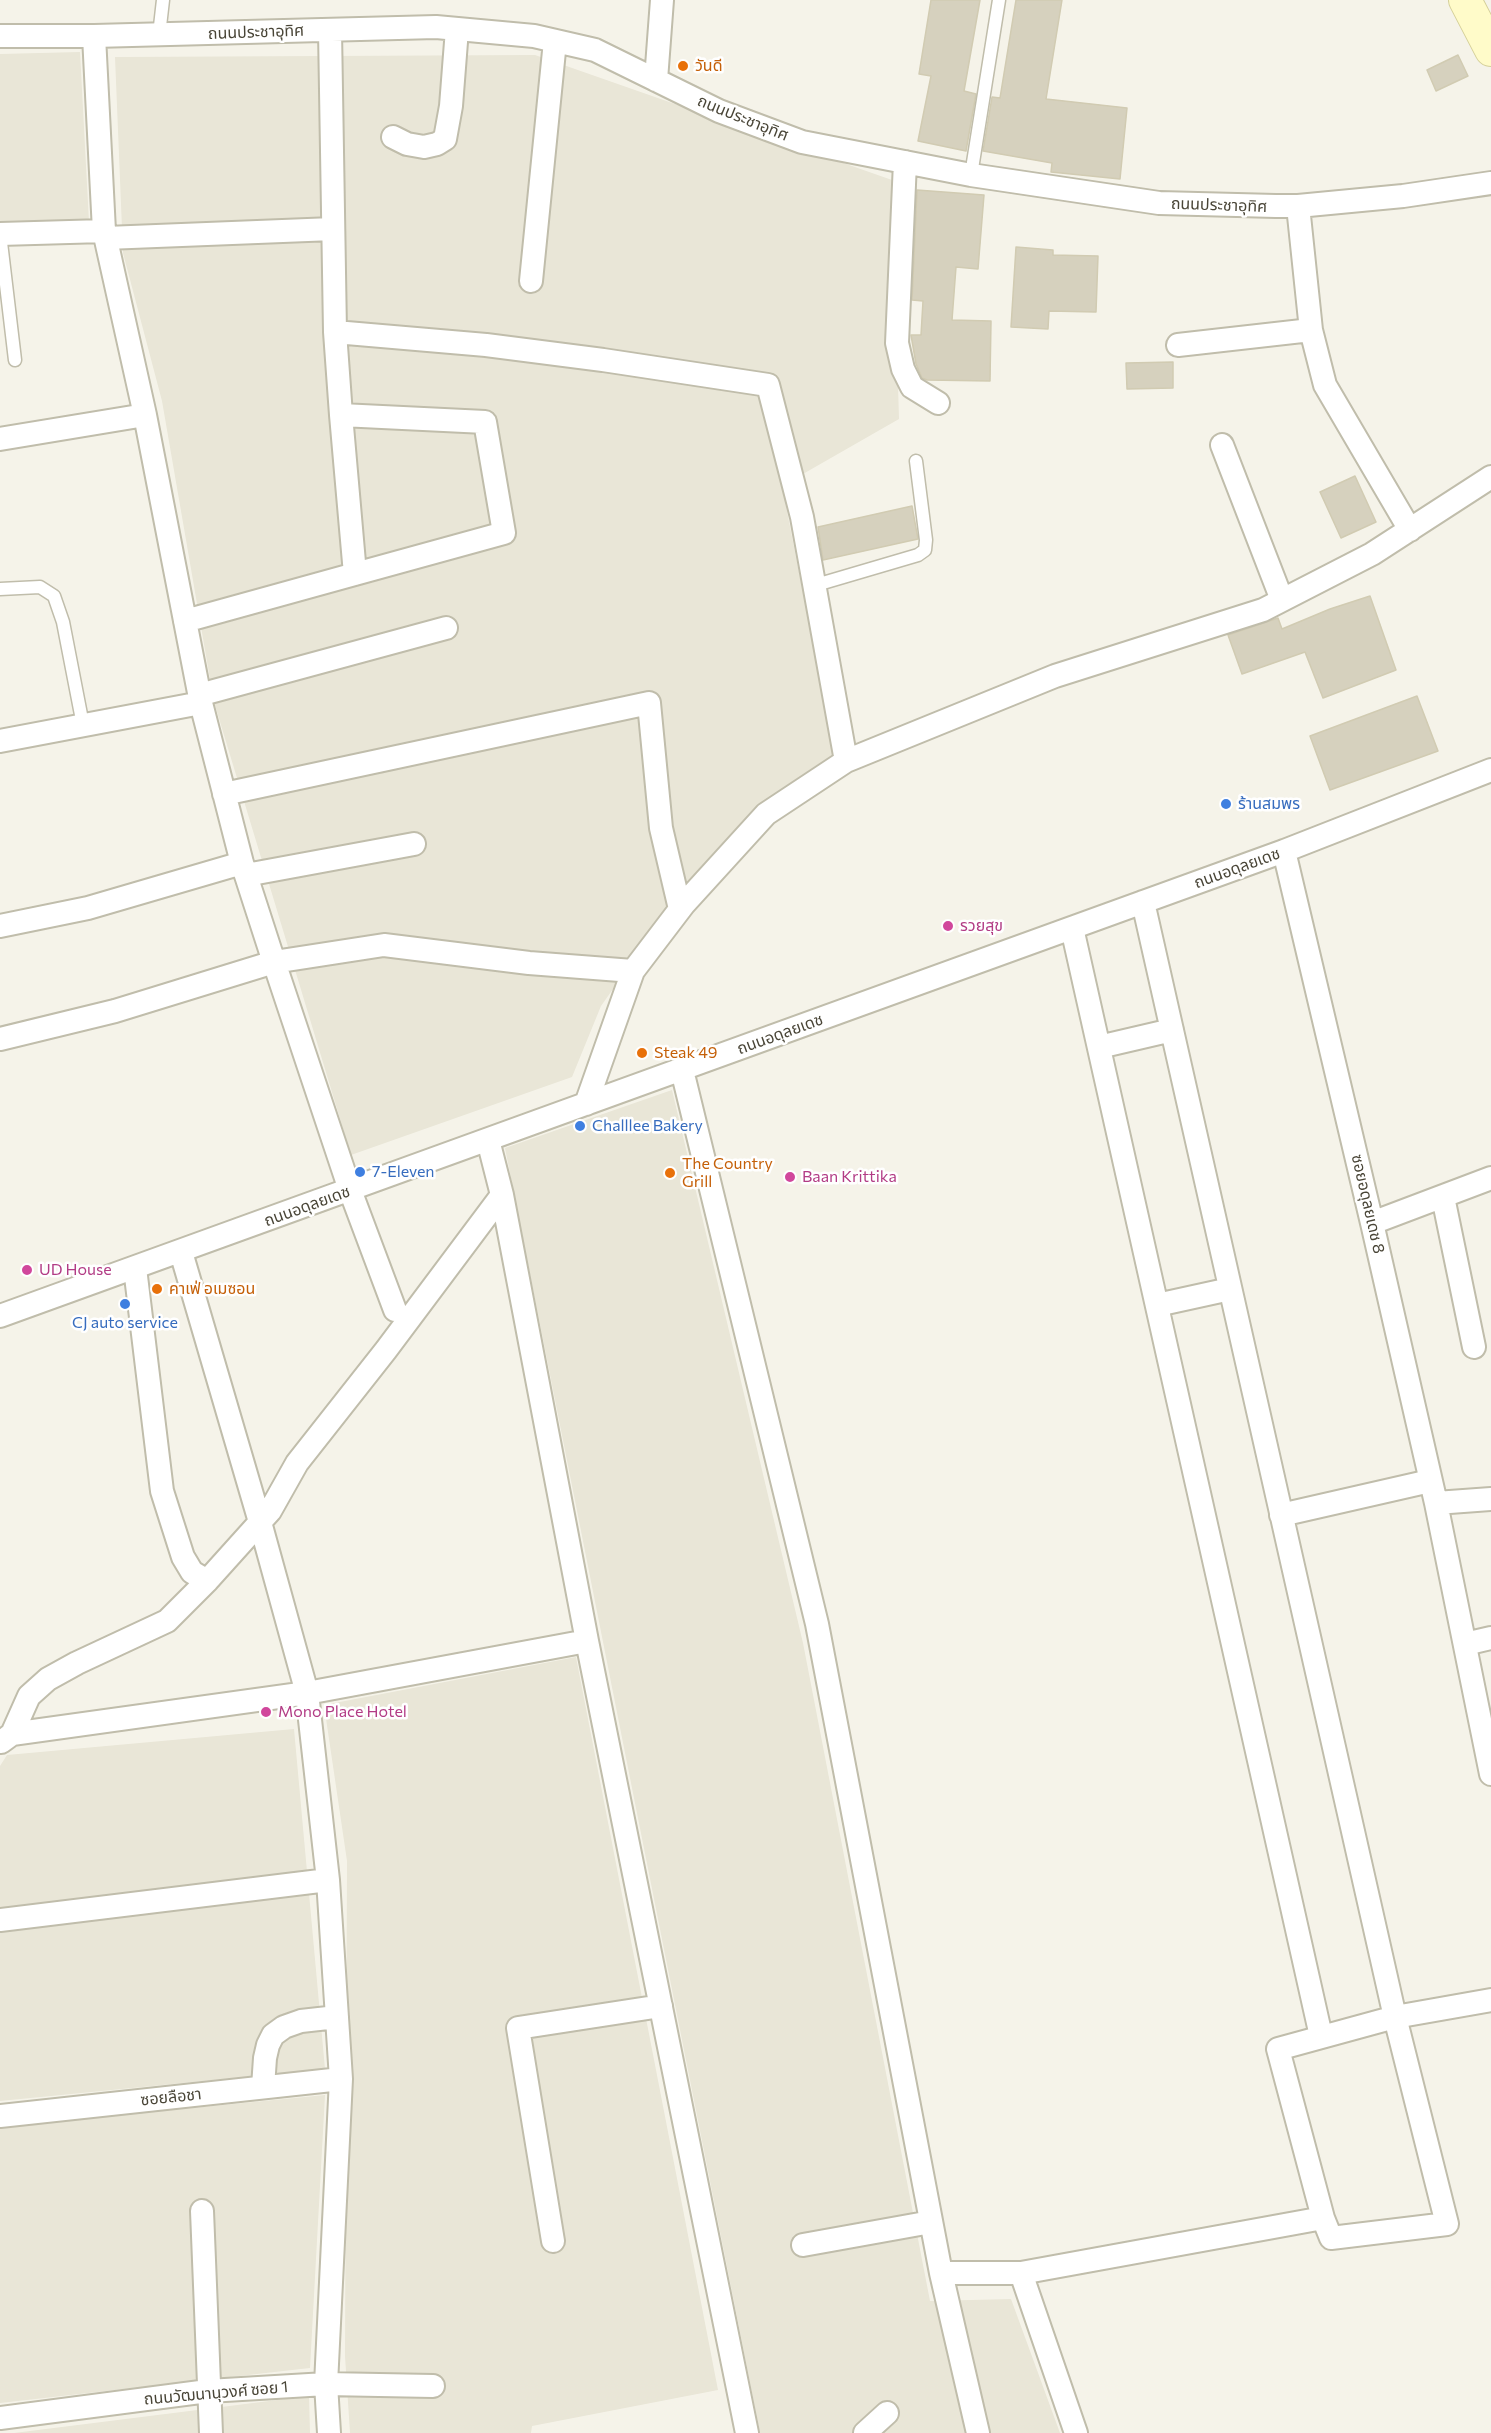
<!DOCTYPE html>
<meta charset="utf-8">
<style>
body{margin:0}
canvas{display:block;background:#f5f3e9}
</style>
<canvas width="1491" height="2433"></canvas>
<script>
const ctx = document.querySelector('canvas').getContext('2d');
ctx.lineJoin = 'round';
function fillPath(path, color) { ctx.fillStyle = color; ctx.fill(path, 'evenodd'); }
const shape = rows => new Path2D(rows.map(r => 'M' + r).join(''));
function stroke(path, color, width, dash) { ctx.strokeStyle = color; ctx.lineWidth = width; ctx.lineCap = dash ? 'butt' : 'round'; ctx.setLineDash(dash || []); ctx.stroke(path); }
function drawText(font, color, halo, rows, align = 'center') {
  ctx.font = font + ' Commissioner,"Noto Sans Thai",sans-serif'; ctx.lineWidth = 5; ctx.setLineDash([]); ctx.textBaseline = 'middle'; ctx.strokeStyle = halo; ctx.fillStyle = color; for (const [text, x, y, turn = 0] of rows) {
    ctx.save(); ctx.translate(x, y); ctx.rotate((+turn || 0) * Math.PI / 180); ctx.textAlign = isNaN(turn) ? turn : align; if (halo) ctx.strokeText(text, 0, 0); ctx.fillText(text, 0, 0); ctx.restore();
  }
}
const residential = shape([
 [80,52,89,222,0,226,0,54],
 [535,55,892,180,899,419,782,486,835,755,765,800,690,880,601,1006,572,1077,351,1155,214,702,162,401,123,253,115,57],
 [672,1090,803,1643,930,2301,1011,2299,1060,2433,760,2433,505,1148],
 [576,1657,718,2390,532,2426,531,2433,350,2433,345,2356,347,1861,324,1705],
 [294,1729,325,2069,0,2101,0,1766,7,1755],
 [325,2095,310,2368,0,2403,0,2127],
 [309,2396,310,2433,14,2433]
]);
const building = shape([
 [931,0,980,0,964,91,976,94,966,151,918,141,931,76,919,74,931,0],
 [1016,0,1062,0,1046,99,1127,108,1120,179,1051,172,1052,163,983,151,992,97,1000,98,1016,0],
 [1458,55,1468,76,1436,91,1427,70,1458,55],
 [917,190,984,195,978,269,956,267,952,320,991,321,990,381,927,380,922,378,916,364,911,335,921,335,923,301,912,300,917,190],
 [1016,247,1053,250,1053,255,1098,256,1096,312,1049,311,1048,329,1011,327,1016,247],
 [1173,362,1173,388,1127,389,1126,363,1173,362],
 [1355,476,1376,522,1341,538,1320,492,1355,476],
 [912,506,918,539,823,560,818,527,912,506],
 [1370,596,1396,670,1323,698,1305,652,1242,674,1228,635,1278,618,1282,629,1330,609,1370,596],
 [1417,696,1438,751,1330,790,1310,736,1417,696]
]);
const lane = shape([
 [159,35,163,0],
 [971,175,999,0],
 [0,234,15,360],
 [816,585,918,555,925,550,926,540,916,461],
 [0,589,40,587,54,596,63,622,83,725]
]);
const street = shape([
 [330,30,335,332,486,345,603,360,768,385,802,517,846,761],
 [0,36,94,36,436,27,534,36,595,50,719,111,802,142,971,175,1159,203,1276,206,1298,206,1403,196,1491,183],
 [94,36,104,231,145,415,201,703,242,863,274,962,350,1190,395,1310],
 [656,80,662,0],
 [393,137,407,144,424,147,437,144,445,139,451,106,457,29],
 [905,162,897,343,903,369,912,387,938,403],
 [1298,206,1311,330,1325,385,1410,530],
 [0,234,104,231],
 [106,238,333,229],
 [531,281,555,41],
 [335,332,341,415],
 [1178,345,1311,330],
 [0,439,145,415],
 [1222,445,1282,600],
 [185,621,355,574,504,533,485,422,341,415,355,574],
 [199,695,446,628],
 [0,741,201,703],
 [224,794,649,703,661,828,680,909],
 [1284,851,1372,1223,1436,1503,1491,1499],
 [246,875,414,844],
 [0,926,88,908,242,863],
 [1072,928,1321,2036],
 [0,1039,115,1011,274,962,384,945,529,963,633,971],
 [1099,1047,1172,1030],
 [682,1070,817,1624,941,2273,978,2433],
 [586,1104,633,971,684,904,766,814,846,761,1055,676,1263,610,1372,554,1491,477],
 [488,1140,502,1195,587,1641,747,2433],
 [1443,1197,1474,1347],
 [1372,1223,1491,1178],
 [181,1252,260,1522,307,1693,328,1880,341,2079,326,2384,329,2433],
 [135,1268,162,1491,183,1557,192,1572,207,1581],
 [1157,1305,1230,1289],
 [0,1316,1284,851,1491,770],
 [1436,1503,1491,1774],
 [1281,1515,1430,1481],
 [1465,1644,1491,1638],
 [12,1734,29,1696,48,1679,77,1663,167,1621,207,1581,270,1511,297,1463,386,1350,502,1195],
 [1,1742,12,1734,307,1693,587,1641],
 [0,1920,328,1880],
 [263,2087,265,2058,268,2045,273,2035,284,2027,301,2021,337,2017],
 [0,2116,341,2079],
 [202,2211,211,2433],
 [1323,2218,1278,2049,1395,2017,1491,2000],
 [553,2241,518,2028,661,2006],
 [803,2245,931,2222],
 [941,2273,1021,2273,1323,2218,1331,2238,1447,2224,1395,2017,1143,902],
 [1021,2273,1076,2433],
 [0,2418,208,2391,326,2384,433,2386],
 [865,2433,887,2413]
]);
const secondary = shape([
 [1465,0,1491,50]
]);
const markers = [
 [683,66,6,"#e8710a"],
 [1226,804,6,"#3f7fe0"],
 [948,926,6,"#d1479c"],
 [642,1053,6,"#e8710a"],
 [580,1126,6,"#3f7fe0"],
 [360,1172,6,"#3f7fe0"],
 [670,1173,6,"#e8710a"],
 [790,1177,6,"#d1479c"],
 [27,1270,6,"#d1479c"],
 [157,1289,6,"#e8710a"],
 [125,1304,6,"#3f7fe0"],
 [266,1712,6,"#d1479c"]
];
const streetNames = [
 ["ถนนประชาอุทิศ",256,32,-2],
 ["ถนนประชาอุทิศ",743,118,22],
 ["ถนนประชาอุทิศ",1219,205,2],
 ["ถนนอดุลยเดช",1237,868,-20],
 ["ถนนอดุลยเดช",780,1034,-20],
 ["ซอยอดุลยเดช 8",1368,1204,77],
 ["ถนนอดุลยเดช",307,1206,-20],
 ["ซอยลือชา",171,2097,-6],
 ["ถนนวัฒนานุวงศ์ ซอย 1",216,2393,-5]
];
const foodNames = [
 ["วันดี",695,66],
 ["Steak 49",654,1053],
 ["The Country",682,1164],
 ["Grill",682,1182],
 ["คาเฟ่ อเมซอน",169,1289]
];
const shopNames = [
 ["ร้านสมพร",1238,804],
 ["Challlee Bakery",592,1126],
 ["7-Eleven",372,1172],
 ["CJ auto service",125,1323,"center"]
];
const hotelNames = [
 ["รวยสุข",960,926],
 ["Baan Krittika",802,1177],
 ["UD House",39,1270],
 ["Mono Place Hotel",278,1712]
];
fillPath(residential, '#e9e6d7');
fillPath(building, '#d6d1be');
stroke(building, '#d1cbb2', 1.5);
stroke(lane, '#c0bdab', 15);
stroke(street, '#c0bdab', 26);
stroke(secondary, '#d5d099', 34);
stroke(lane, '#fff', 12);
stroke(street, '#fff', 22);
stroke(secondary, '#fffbc9', 32);
for (const [x, y, r, color] of markers) { const dot = new Path2D(); dot.arc(x, y, r, 0, 2 * Math.PI); ctx.fillStyle = color; ctx.fill(dot); stroke(dot, '#fff', 2); }
drawText('16px', '#494537', '#fff', streetNames);
drawText('16px', '#c56008', '#fff', foodNames, 'left');
drawText('16px', '#366cbe', '#fff', shopNames, 'left');
drawText('16px', '#b23c85', '#fff', hotelNames, 'left');
</script>
